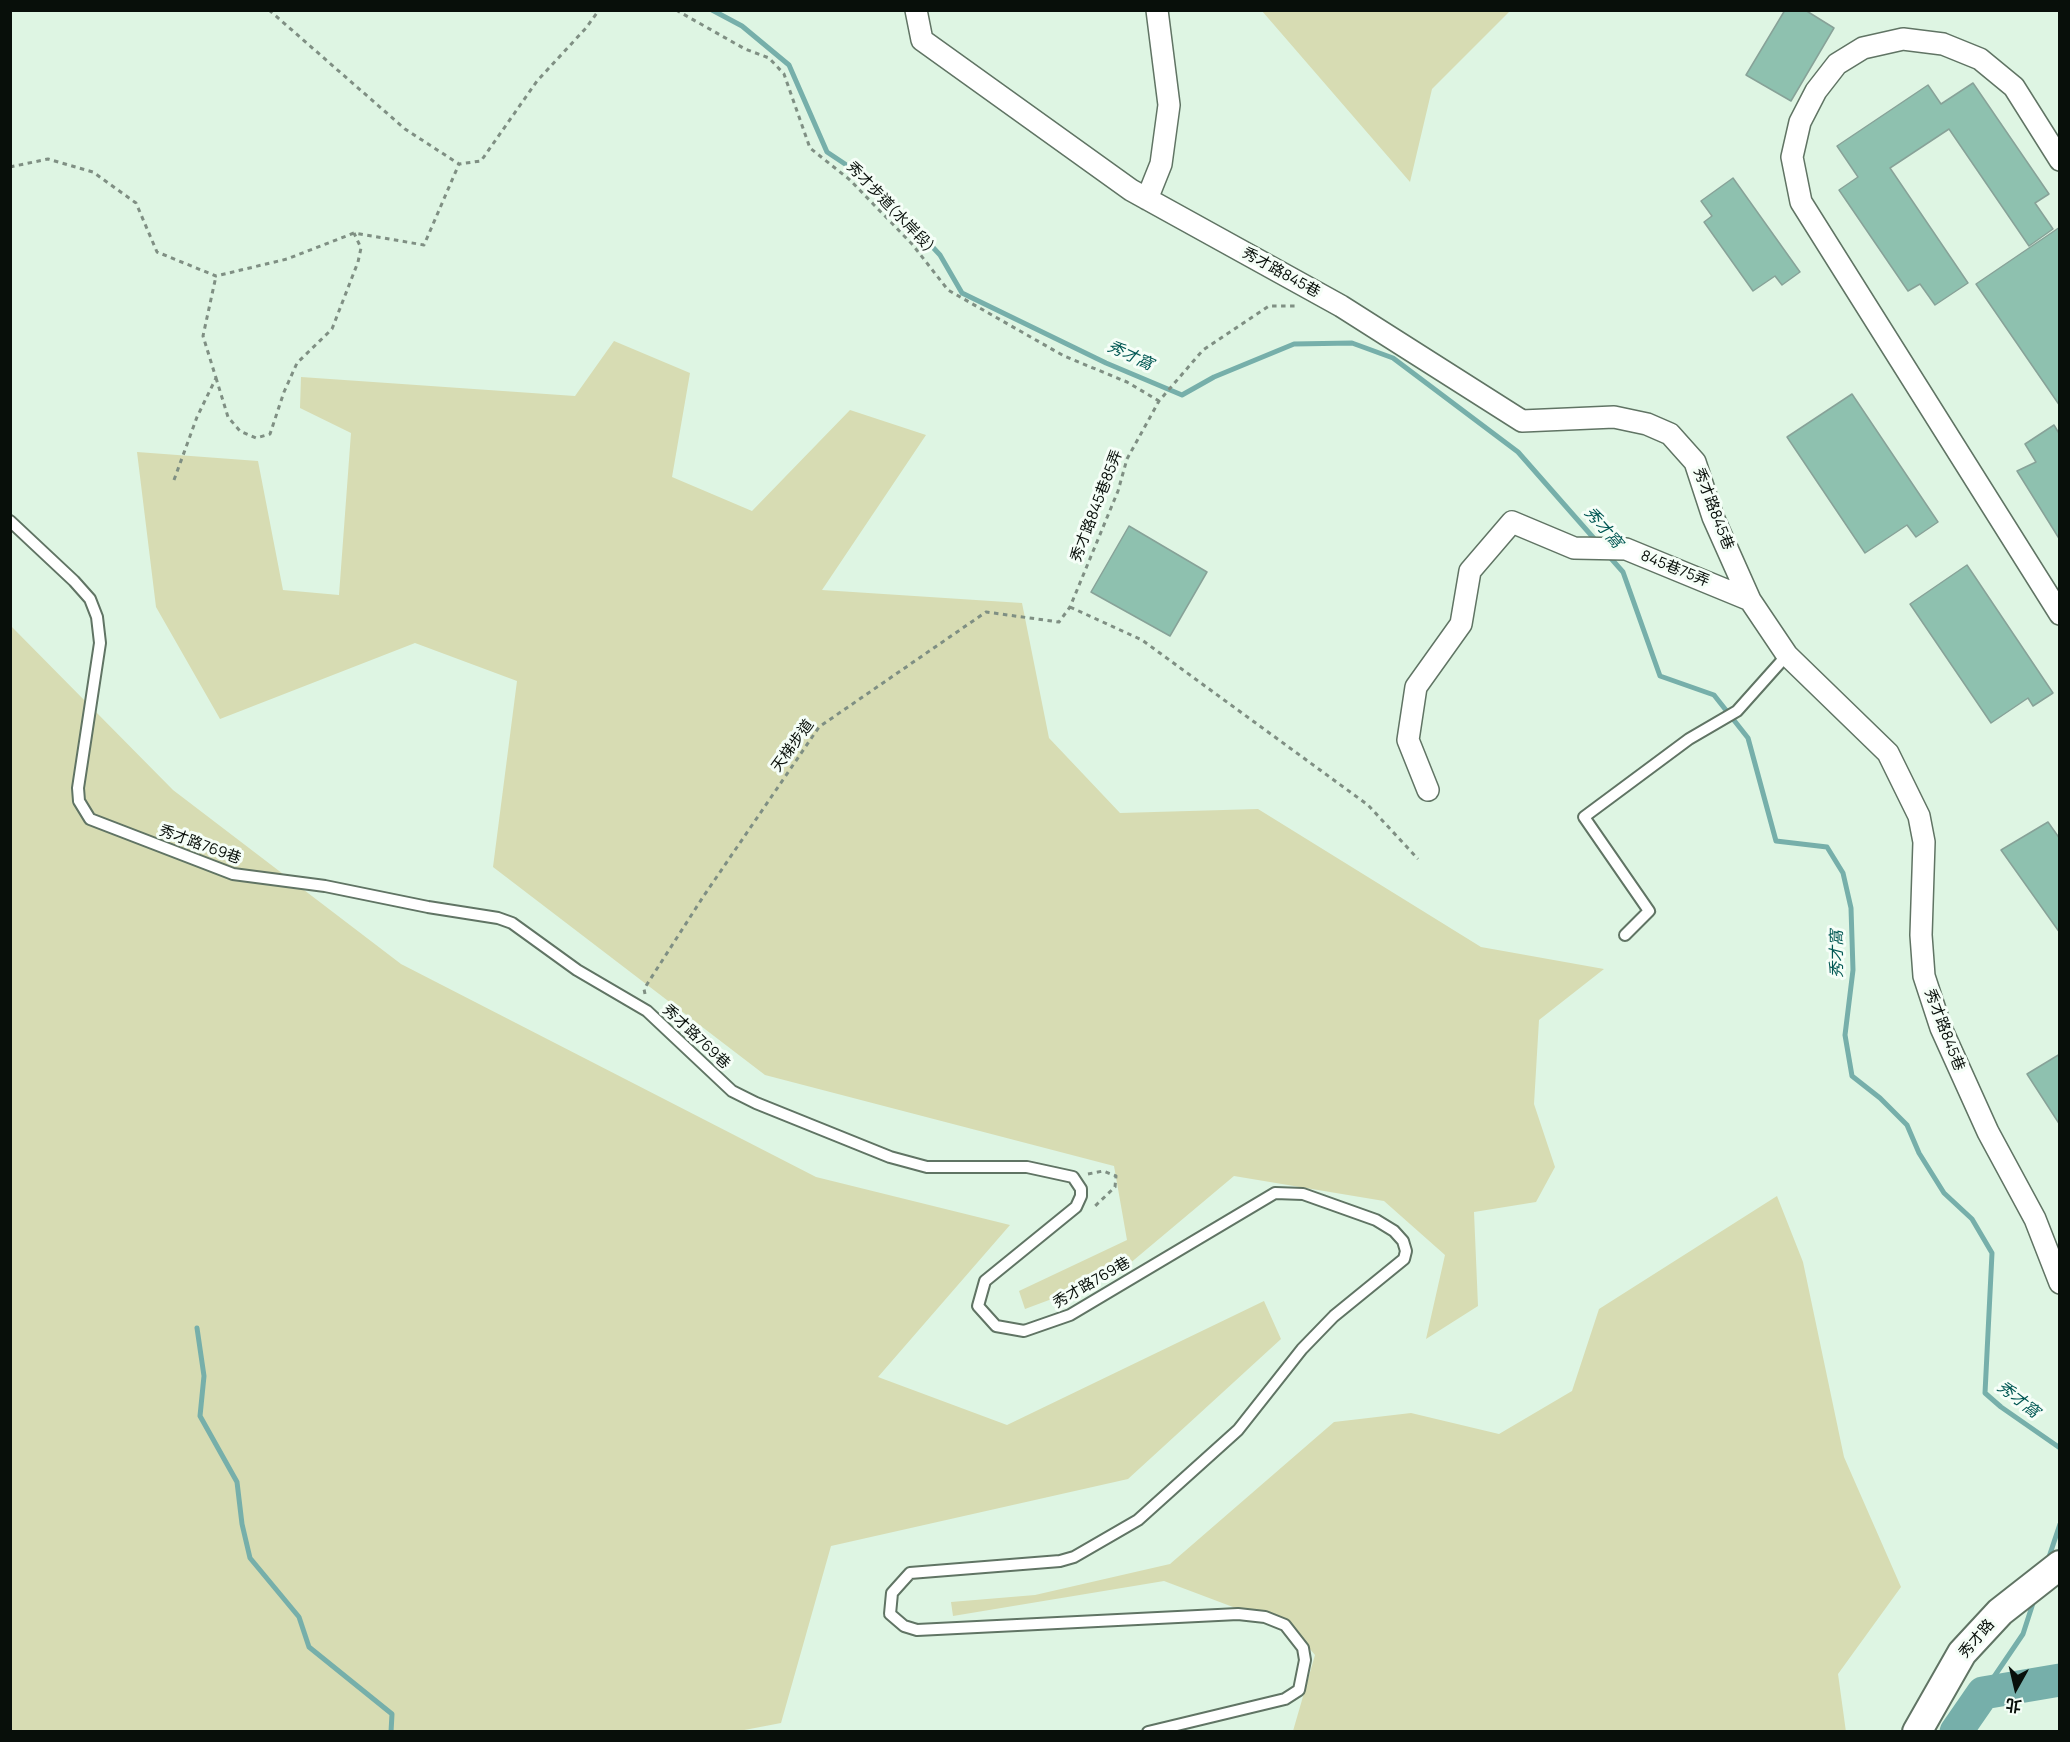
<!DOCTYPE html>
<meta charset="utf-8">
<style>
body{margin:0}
#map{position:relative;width:2070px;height:1742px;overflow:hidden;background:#def5e3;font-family:Manrope,"Noto Sans TC",sans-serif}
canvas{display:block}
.frame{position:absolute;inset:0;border:12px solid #080f0a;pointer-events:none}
.north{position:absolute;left:1986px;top:1658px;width:60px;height:60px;-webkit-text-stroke:4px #f5fef7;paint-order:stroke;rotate:188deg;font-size:16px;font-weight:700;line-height:24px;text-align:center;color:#080f0a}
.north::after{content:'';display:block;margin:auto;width:21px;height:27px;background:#080f0a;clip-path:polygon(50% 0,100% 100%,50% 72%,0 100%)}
</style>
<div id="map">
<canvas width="2070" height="1742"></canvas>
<div class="frame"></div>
<div class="north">北</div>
</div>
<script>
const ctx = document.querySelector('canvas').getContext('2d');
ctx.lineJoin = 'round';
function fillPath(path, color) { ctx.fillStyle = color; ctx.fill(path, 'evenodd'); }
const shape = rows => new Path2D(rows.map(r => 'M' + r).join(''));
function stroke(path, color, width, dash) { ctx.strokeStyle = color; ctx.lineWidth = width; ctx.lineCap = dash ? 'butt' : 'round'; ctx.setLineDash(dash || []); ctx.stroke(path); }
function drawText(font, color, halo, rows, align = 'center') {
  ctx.font = font + ' Manrope,"Noto Sans TC",sans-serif'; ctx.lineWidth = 6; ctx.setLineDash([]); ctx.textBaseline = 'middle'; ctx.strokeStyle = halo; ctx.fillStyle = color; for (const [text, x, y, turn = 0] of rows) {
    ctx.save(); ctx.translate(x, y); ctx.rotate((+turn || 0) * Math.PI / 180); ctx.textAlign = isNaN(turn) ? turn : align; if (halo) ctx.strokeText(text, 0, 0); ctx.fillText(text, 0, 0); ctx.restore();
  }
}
const green = shape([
 [1262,11,1510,11,1432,89,1410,182],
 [614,341,690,373,672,477,752,511,850,410,926,435,822,590,1022,603,1049,738,1120,813,1258,809,1481,947,1604,969,1539,1020,1534,1104,1555,1167,1536,1202,1474,1212,1478,1306,1426,1339,1445,1255,1384,1201,1234,1176,1116,1275,1025,1309,1019,1291,1127,1240,1114,1166,765,1075,493,867,517,681,415,643,220,719,156,607,137,452,258,461,283,590,339,595,351,433,300,408,301,377,575,396],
 [10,625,173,790,401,964,816,1177,1010,1225,878,1377,1007,1425,1264,1301,1281,1339,1128,1479,831,1546,781,1723,734,1732,11,1731],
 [1777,1196,1803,1262,1844,1457,1901,1587,1838,1674,1846,1732,1293,1731,1315,1655,1294,1630,1164,1581,953,1616,951,1602,1035,1595,1170,1564,1334,1422,1411,1413,1499,1434,1572,1391,1599,1309]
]);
const stream = shape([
 [712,10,742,26,789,65,827,152,866,178,901,213,940,255,962,293,1106,363,1182,395,1214,377,1294,344,1352,343,1393,358,1518,452,1598,543],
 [1608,555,1623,572,1660,676,1714,695,1748,738,1776,841,1827,847,1843,873,1851,908,1853,970,1845,1035,1852,1076,1880,1098,1907,1125,1919,1153,1944,1193,1972,1219,1992,1253,1985,1393,2001,1407,2060,1448],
 [197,1328,204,1376,200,1416,237,1482,242,1524,250,1558,299,1617,309,1647,392,1714,391,1732],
 [2048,1560,2060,1524],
 [1983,1693,2023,1634,2034,1600]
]);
const river = shape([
 [1956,1732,1983,1693,2060,1680]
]);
const building = shape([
 [1785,10,1805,10,1834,28,1791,101,1746,75,1785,10],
 [1973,83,2049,194,2035,203,2053,229,2029,246,1949,129,1890,168,1968,283,1935,305,1920,284,1908,291,1839,190,1858,177,1837,146,1928,85,1941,104,1973,83],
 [1733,178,1800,272,1782,285,1775,276,1753,291,1704,222,1712,216,1701,201,1733,178],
 [2060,227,2060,406,1976,284,2060,227],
 [1852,394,1938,522,1916,537,1907,525,1865,553,1787,437,1852,394],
 [2054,425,2060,435,2060,540,2017,471,2036,462,2025,444,2054,425],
 [1129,526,1207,572,1170,636,1091,592,1129,526],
 [1967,565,2053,693,2033,706,2028,698,1991,723,1910,604,1967,565],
 [2048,822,2060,839,2060,933,2001,850,2048,822],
 [2060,1054,2060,1125,2027,1074,2060,1054]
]);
const path = shape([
 [269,10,405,129,459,164,481,161,537,81,586,28,599,10],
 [676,10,745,49,769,58,784,74,810,148,850,180,912,244,948,290,1064,356,1127,382,1159,401],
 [10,167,48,159,93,172,136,203,157,252,216,276,287,259,354,233,424,245,459,164],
 [216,378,228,417,240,431,256,438,270,434,284,392,297,363,332,329,358,262,361,248,354,233],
 [174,480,197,417,216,378,203,336,216,276],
 [1070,607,1142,640,1368,805,1418,859],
 [645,994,644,989,703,897,819,727,986,612,1059,622,1070,607,1118,491,1127,459,1159,401,1203,350,1269,306,1298,306],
 [1088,1174,1103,1171,1116,1176,1115,1187,1093,1208]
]);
const lane = shape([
 [10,521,74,581,90,599,97,617,100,643,78,788,79,801,90,819,233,874,325,886,428,907,498,918,512,923,577,970,647,1011,732,1091,756,1103,890,1157,927,1167,1027,1167,1073,1177,1081,1189,1081,1196,1076,1207,985,1281,978,1306,996,1326,1024,1331,1070,1315,1275,1193,1303,1194,1376,1220,1394,1231,1403,1241,1406,1251,1404,1259,1334,1316,1302,1349,1238,1430,1138,1520,1074,1557,1060,1561,910,1573,892,1593,890,1614,904,1626,917,1630,1238,1614,1265,1617,1285,1625,1303,1648,1305,1660,1299,1690,1285,1699,1148,1732],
 [1625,935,1649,911,1584,817,1689,739,1737,711,1787,655]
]);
const street = shape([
 [916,10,922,40,1131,190,1341,306,1522,421,1614,417,1647,424,1670,434,1695,462,1713,517,1750,600,1787,655,1888,753,1919,816,1924,842,1921,935,1924,976,1941,1028,1988,1132,2035,1219,2060,1283],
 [2060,160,2014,87,1980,59,1943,44,1903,39,1863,48,1837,64,1816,91,1800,122,1792,157,1801,202,2060,614],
 [1147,199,1161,164,1169,105,1157,10],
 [1428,790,1408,740,1416,687,1461,624,1470,571,1512,522,1574,548,1626,549,1750,600]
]);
const secondary = shape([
 [1917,1732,1962,1653,2000,1612,2060,1565]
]);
const streetNames = [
 ["秀才步道(水岸段)",890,207,46],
 ["秀才路845巷",1281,273,29],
 ["秀才路845巷85弄",1097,506,-69],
 ["秀才路845巷",1713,509,69],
 ["845巷75弄",1675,569,22],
 ["天梯步道",793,746,-54],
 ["秀才路769巷",200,845,20],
 ["秀才路845巷",1944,1030,69],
 ["秀才路769巷",696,1037,43],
 ["秀才路769巷",1092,1283,-30],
 ["秀才路",1977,1639,-49]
];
const waterNames = [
 ["秀才窩",1130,356,25],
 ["秀才窩",1603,528,49],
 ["秀才窩",1838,954,-90],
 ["秀才窩",2018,1400,38]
];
fillPath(green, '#d7dcb3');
stroke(stream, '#76afaa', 5);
stroke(river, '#76afaa', 33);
fillPath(building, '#8ec1af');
stroke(building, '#87a298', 1.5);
stroke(lane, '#607464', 14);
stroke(street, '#607464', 24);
stroke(secondary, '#607464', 32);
stroke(path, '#7f8f83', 3, [4.5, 4.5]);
stroke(lane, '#fff', 10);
stroke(street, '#fff', 21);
stroke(secondary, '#fff', 28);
drawText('15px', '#080f0a', '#f5fef7', streetNames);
drawText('italic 16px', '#005753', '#f5fef7', waterNames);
</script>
